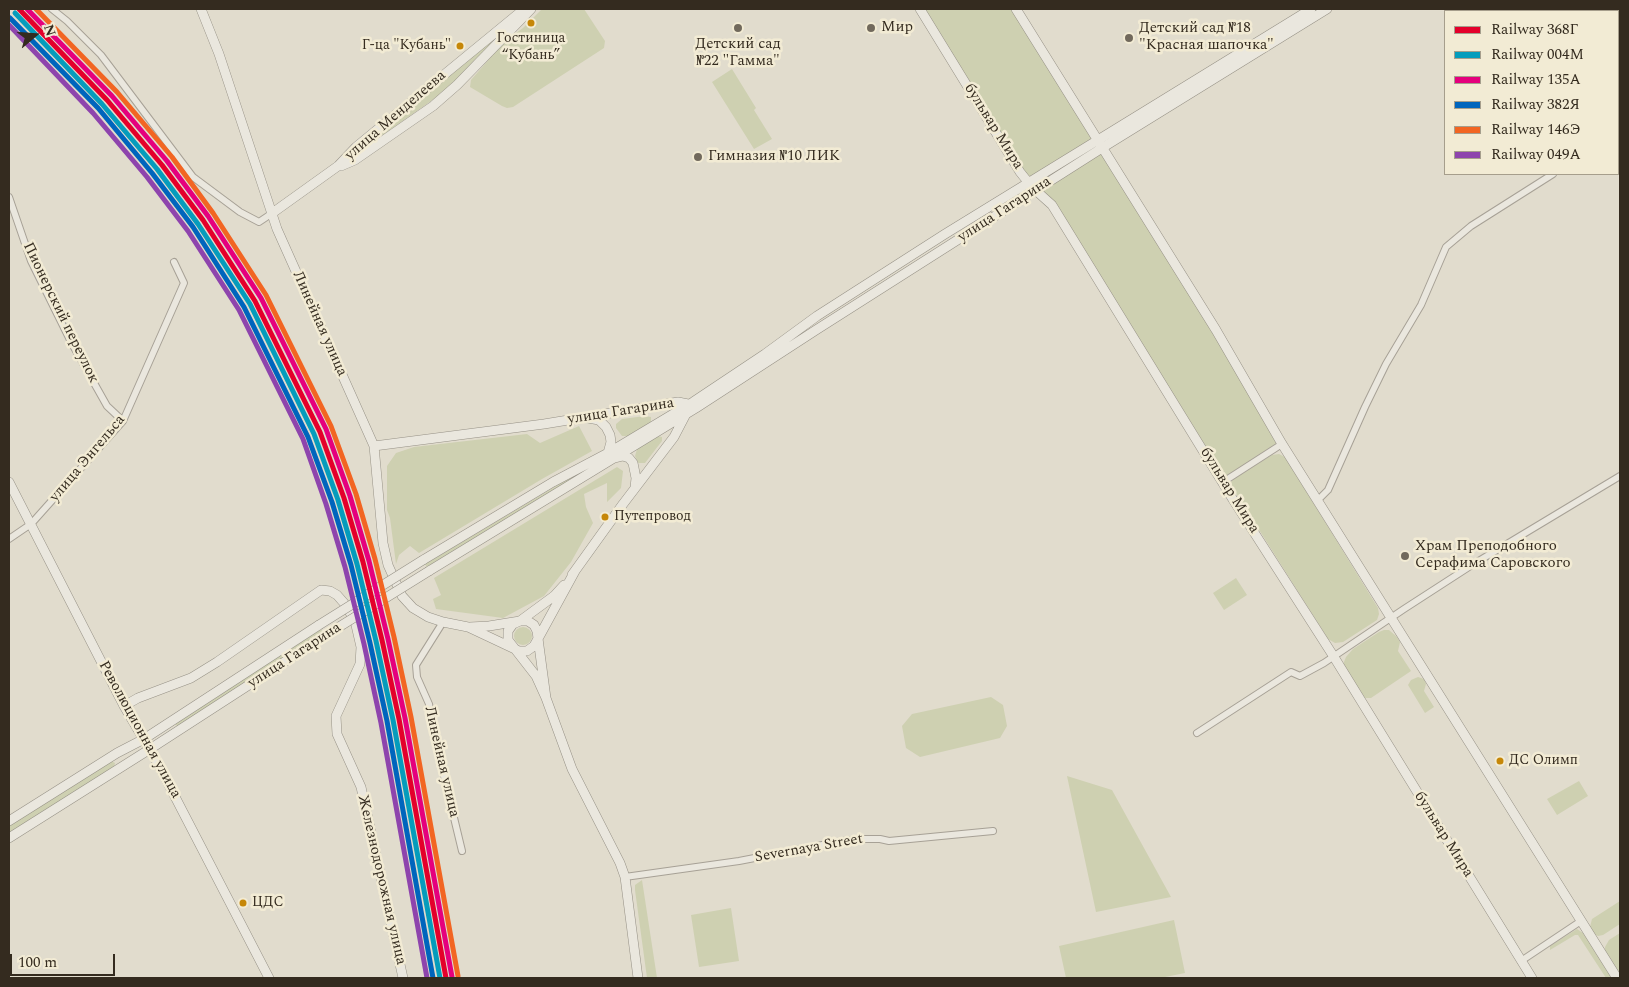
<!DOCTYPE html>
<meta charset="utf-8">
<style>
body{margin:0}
#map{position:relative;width:1629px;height:987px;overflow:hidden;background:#e1dccd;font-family:Spectral,serif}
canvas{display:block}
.frame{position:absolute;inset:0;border:10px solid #342b1f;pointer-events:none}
.legend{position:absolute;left:1444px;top:10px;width:175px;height:165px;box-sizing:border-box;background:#f2ebd4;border:1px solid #a69e8c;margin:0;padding:6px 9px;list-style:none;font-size:15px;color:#342b1f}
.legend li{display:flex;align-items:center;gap:10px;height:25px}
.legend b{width:25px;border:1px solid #a69e8c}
.north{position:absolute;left:10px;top:10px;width:50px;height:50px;-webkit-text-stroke:4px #f2ebd4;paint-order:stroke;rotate:72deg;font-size:14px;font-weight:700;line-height:20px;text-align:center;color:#342b1f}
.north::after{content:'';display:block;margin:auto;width:18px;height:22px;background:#342b1f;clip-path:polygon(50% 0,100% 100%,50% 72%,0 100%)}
.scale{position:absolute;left:10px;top:954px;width:105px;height:22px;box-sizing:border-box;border:2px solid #342b1f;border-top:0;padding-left:6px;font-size:15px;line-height:18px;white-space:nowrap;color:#342b1f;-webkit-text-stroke:4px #f2ebd4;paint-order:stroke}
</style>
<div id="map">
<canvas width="1629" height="987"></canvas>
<div class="frame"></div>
<ul class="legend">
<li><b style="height:6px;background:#e4002b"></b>Railway 368Г</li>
<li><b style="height:6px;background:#059cbc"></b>Railway 004М</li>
<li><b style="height:6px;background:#e5007d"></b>Railway 135А</li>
<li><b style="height:6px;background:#0065bd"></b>Railway 382Я</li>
<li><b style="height:6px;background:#f26522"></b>Railway 146Э</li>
<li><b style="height:6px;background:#8e44ad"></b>Railway 049А</li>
</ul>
<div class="north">N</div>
<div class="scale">100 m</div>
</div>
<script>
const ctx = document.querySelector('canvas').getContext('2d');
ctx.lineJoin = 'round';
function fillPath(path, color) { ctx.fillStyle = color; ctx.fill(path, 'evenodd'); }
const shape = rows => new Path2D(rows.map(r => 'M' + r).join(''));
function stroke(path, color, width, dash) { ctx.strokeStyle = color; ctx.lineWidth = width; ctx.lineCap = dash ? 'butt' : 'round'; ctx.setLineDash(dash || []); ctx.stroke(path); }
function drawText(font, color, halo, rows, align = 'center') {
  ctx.font = font + ' Spectral,serif'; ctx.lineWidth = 5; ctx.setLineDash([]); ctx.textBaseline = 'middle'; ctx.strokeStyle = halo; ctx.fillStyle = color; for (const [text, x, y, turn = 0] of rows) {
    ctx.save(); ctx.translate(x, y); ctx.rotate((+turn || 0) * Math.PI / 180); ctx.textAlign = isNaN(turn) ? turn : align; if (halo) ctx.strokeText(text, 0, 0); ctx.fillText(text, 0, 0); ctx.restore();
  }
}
const green = shape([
 [542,9,584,9,605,41,604,48,513,107,507,108,502,106,470,87,471,80,504,42,523,28],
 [920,9,1016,9,1282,444,1223,482,1052,205,1032,187],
 [490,42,492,43,448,89,359,152,358,151],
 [732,69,756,108,754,110,772,139,754,149,712,82],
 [645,416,651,417,651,423,629,436,622,436,616,428,616,424,622,419],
 [579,426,592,451,542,479,419,553,410,546,399,555,396,564,390,518,387,510,387,466,396,453,414,447,527,434,540,443],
 [657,436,662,437,662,441,645,463,638,463,635,456,637,449],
 [1279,454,1285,457,1378,608,1379,614,1377,620,1343,642,1335,643,1328,639,1232,487,1231,482,1234,478,1272,455],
 [592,465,593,467,427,567,425,564],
 [617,467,623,471,621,488,607,502,607,483,584,494,586,507,593,523,571,562,544,596,503,618,436,609,433,599,441,595,434,578],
 [1236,578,1247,595,1224,610,1213,593],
 '514 636a9 9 0 1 1 18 0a9 9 0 1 1-18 0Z',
 [321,629,323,633,178,727,175,724],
 [1384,630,1389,630,1397,637,1400,642,1398,651,1411,671,1371,698,1365,698,1344,666,1344,662,1346,657,1353,649,1379,632],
 [1418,677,1424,679,1426,684,1424,691,1434,707,1425,713,1408,685,1411,680],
 [991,697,1003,705,1007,726,1000,738,920,757,906,748,902,726,912,714],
 [111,761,115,763,114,767,9,834,9,826],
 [1067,776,1112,790,1171,897,1096,912],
 [1579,781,1588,796,1557,815,1547,799],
 [642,880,657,978,647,978,635,890,635,885],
 [1620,901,1620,924,1603,935,1598,936,1592,933,1590,927,1592,919],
 [731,908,739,961,699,967,691,915],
 [1174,920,1185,973,1160,978,1066,978,1059,946],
 [1577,929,1583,933,1612,978,1606,978,1578,935,1575,935,1550,950,1550,946],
 [1620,933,1620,976,1605,951,1605,947,1609,940]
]);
const street = shape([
 [52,9,67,21,101,55,193,177,240,212,259,222,271,214],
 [1618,133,1620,131],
 [9,197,31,261,71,342,107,406,123,421],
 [1223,482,1282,444],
 [1318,500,1328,490,1365,407,1386,364,1421,305,1446,247,1471,226,1553,174],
 [9,539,31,524,123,421,184,283,174,262],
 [443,622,416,665,417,677,429,704,442,768,462,851],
 [1197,733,1291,672,1300,676,1324,663,1404,609,1472,565,1620,476],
 [625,877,739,861,843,841,864,839,880,839,889,841,993,831],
 [1521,961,1581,921]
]);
const secondary = shape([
 [201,9,219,54,277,229,374,446,383,543,388,565,402,596,413,608,428,617,443,622,468,627,519,651,527,651,534,646,575,571],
 [920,9,1020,172,1032,187,1052,205,1232,498,1334,657,1532,978],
 [1016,9,1216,330,1282,444,1617,978],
 [341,166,355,160,433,106,457,85,531,9],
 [271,214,338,166,356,147,524,9],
 [588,418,599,420,606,427,610,435,611,442,608,453],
 [374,446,544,424,678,402,688,404],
 [615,458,623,456,629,458,633,463,636,478,635,488],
 [9,482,124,706,157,762,269,978],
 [423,560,553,482,608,453,693,402,765,354,817,316,945,234,1311,9],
 [429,571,696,408,816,330,1102,148,1327,9],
 [572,575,623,504,674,437,686,414],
 [470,627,489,626,520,621,554,596,564,585],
 [546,698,537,631,534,625,528,621,520,621,513,624,508,631,508,640,536,676,546,698,572,769,620,863,625,877,638,978],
 [124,706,138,698,191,678,217,662,321,590,330,591,337,595,344,603,355,621,361,647,360,664,336,716,337,734,361,787,403,978],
 [9,821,117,753,144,739,319,625],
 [9,838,150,749,326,635]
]);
const secondaryBridge = shape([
 [319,625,423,560],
 [326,635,429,571]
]);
const rail1 = shape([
 [19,9,107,100,162,165,203,220,255,301,320,432,344,498,363,562,382,640,399,719,446,978]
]);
const rail2 = shape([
 [15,13,102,104,157,169,198,224,250,304,314,434,338,500,357,564,376,641,393,720,440,978]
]);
const rail3 = shape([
 [27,9,112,96,167,161,208,216,261,298,326,429,350,496,369,561,388,639,405,718,452,977]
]);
const rail4 = shape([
 [10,18,98,108,152,173,193,227,244,307,308,437,332,502,351,565,370,643,387,721,433,978]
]);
const rail5 = shape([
 [36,9,117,92,172,157,213,213,266,295,331,426,356,494,375,559,394,637,411,717,458,976]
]);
const rail6 = shape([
 [9,25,93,113,147,177,188,231,239,310,303,439,326,504,345,567,364,644,381,723,427,978]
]);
const markers = [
 [531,23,4.5,"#c68708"],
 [738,28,5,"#71695c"],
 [871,28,5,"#71695c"],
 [1129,38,5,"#71695c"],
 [460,46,4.5,"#c68708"],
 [698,157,5,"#71695c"],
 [605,517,4.5,"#c68708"],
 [1405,556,5,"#71695c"],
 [1500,761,4.5,"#c68708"],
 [243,903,4.5,"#c68708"]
];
const busNames = [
 ["Гостиница",531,39,"center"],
 ["“Кубань”",531,56,"center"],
 ["Г-ца \"Кубань\"",451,46,"right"],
 ["Путепровод",614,517],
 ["ДС Олимп",1509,761],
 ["ЦДС",252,903]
];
const poiNames = [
 ["Мир",881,28],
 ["Детский сад №18",1139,29],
 ["\"Красная шапочка\"",1139,46],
 ["Детский сад",738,45,"center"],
 ["№22 \"Гамма\"",738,62,"center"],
 ["Гимназия №10 ЛИК",708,157],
 ["Храм Преподобного",1415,547],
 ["Серафима Саровского",1415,564]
];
const streetNames = [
 ["улица Менделеева",396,116,-41],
 ["бульвар Мира",993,127,58],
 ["улица Гагарина",1005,210,-33],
 ["Пионерский переулок",60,313,64],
 ["Линейная улица",319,324,66],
 ["улица Гагарина",621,412,-9],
 ["улица Энгельса",88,459,-50],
 ["бульвар Мира",1229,491,58],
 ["улица Гагарина",295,656,-33],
 ["Революционная улица",139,730,61],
 ["Линейная улица",441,762,77],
 ["бульвар Мира",1443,835,58],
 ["Severnaya Street",809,849,-10],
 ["Железнодорожная улица",381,880,77]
];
fillPath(green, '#ced0b1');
stroke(street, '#a7a196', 8);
stroke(secondary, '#969186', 10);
stroke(street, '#eae7de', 6);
stroke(secondary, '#eae7de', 9);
stroke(secondaryBridge, '#969186', 10, []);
stroke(secondaryBridge, '#eae7de', 9);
stroke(rail1, '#e4002b', 5);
stroke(rail2, '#059cbc', 5);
stroke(rail3, '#e5007d', 5);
stroke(rail4, '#0065bd', 5);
stroke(rail5, '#f26522', 5);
stroke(rail6, '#8e44ad', 5);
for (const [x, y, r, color] of markers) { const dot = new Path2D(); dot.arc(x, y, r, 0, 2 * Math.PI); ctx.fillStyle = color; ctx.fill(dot); stroke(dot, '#f2ebd4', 2); }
drawText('14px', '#342b1f', '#f2ebd4', busNames, 'left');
drawText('15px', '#342b1f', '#f2ebd4', poiNames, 'left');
drawText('15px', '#342b1f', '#f2ebd4', streetNames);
</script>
